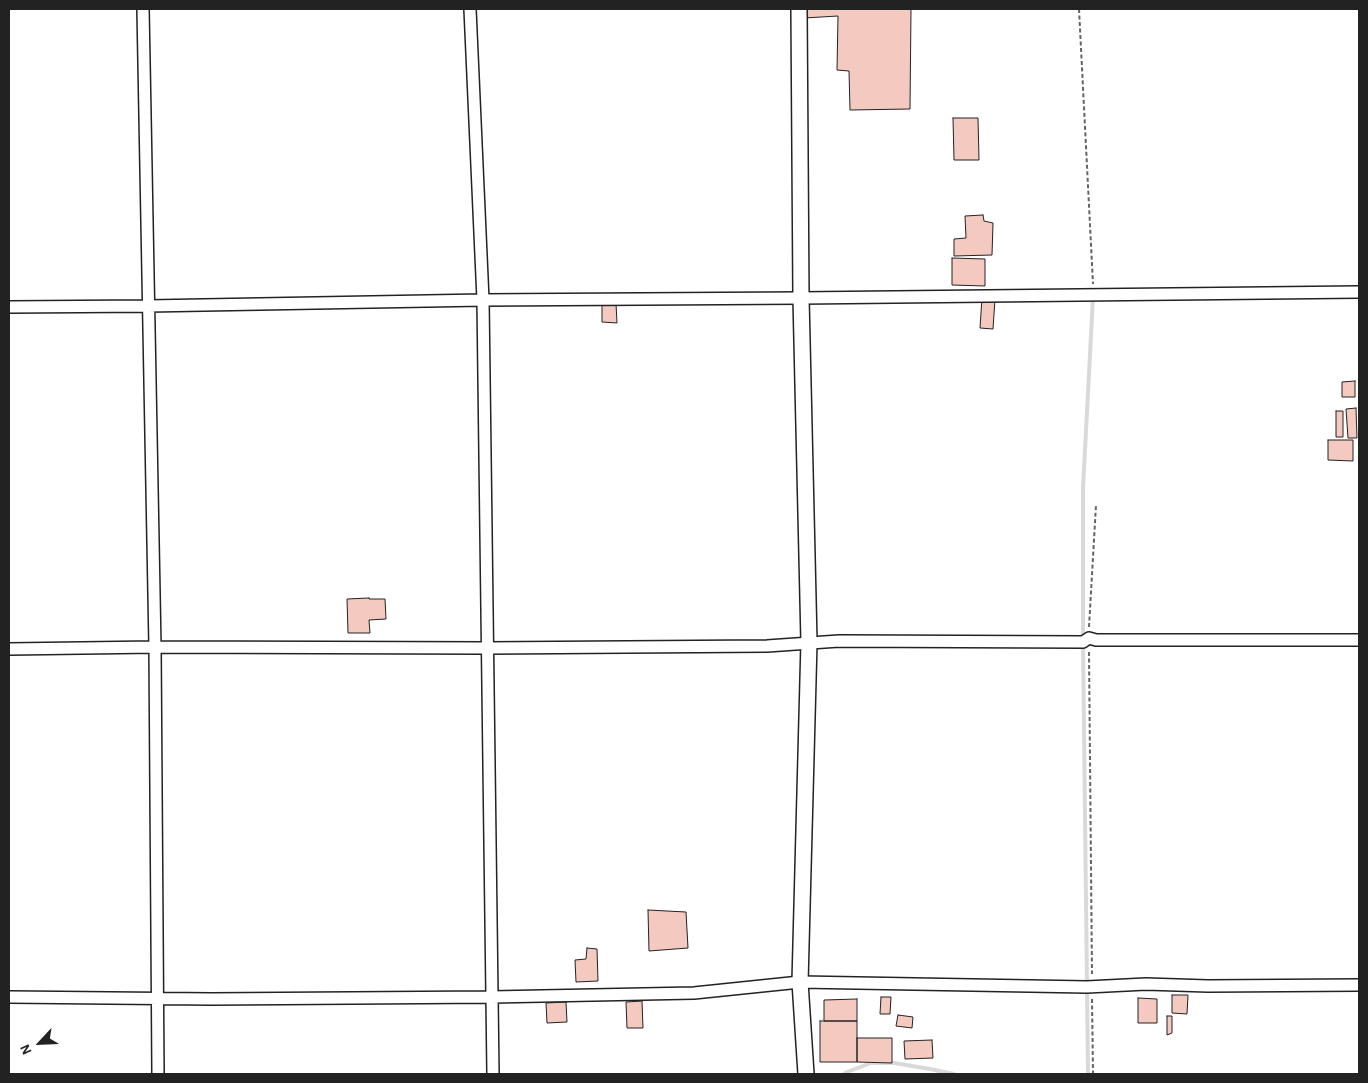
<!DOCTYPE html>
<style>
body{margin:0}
#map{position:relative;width:1368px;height:1083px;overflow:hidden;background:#fff;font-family:"Alegreya Sans",sans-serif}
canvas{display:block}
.frame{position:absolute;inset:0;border:10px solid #222;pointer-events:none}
.north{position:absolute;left:15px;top:1018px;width:50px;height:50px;-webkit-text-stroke:4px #fff;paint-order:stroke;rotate:245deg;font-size:14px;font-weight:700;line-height:20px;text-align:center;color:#222}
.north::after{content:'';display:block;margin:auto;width:18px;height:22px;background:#222;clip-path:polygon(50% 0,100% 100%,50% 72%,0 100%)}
</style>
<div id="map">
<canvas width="1368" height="1083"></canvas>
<div class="frame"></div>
<div class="north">N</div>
</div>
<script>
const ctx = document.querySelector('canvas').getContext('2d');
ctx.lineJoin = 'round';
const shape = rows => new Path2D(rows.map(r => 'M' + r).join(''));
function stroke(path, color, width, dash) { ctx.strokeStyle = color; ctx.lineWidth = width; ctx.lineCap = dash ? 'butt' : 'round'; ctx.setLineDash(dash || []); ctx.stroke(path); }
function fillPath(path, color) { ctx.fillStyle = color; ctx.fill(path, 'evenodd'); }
const stream = shape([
 [844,1074,847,1072,871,1063,894,1063,930,1069,954,1074],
 [1088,1074,1083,642,1083,488,1093,297]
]);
const building = shape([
 [804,9,911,9,910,109,850,110,849,71,837,70,838,16,804,18,804,9],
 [953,118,978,118,979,160,954,160,953,118],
 [983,215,984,221,993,223,992,255,954,256,954,239,966,238,965,216,983,215],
 [952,258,985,259,985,286,952,285,952,258],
 [982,298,995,299,993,329,980,328,982,298],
 [616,303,617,323,602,322,602,304,616,303],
 [1355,381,1355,397,1342,397,1342,382,1355,381],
 [1356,408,1357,438,1348,438,1346,409,1356,408],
 [1336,411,1343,411,1343,437,1336,437,1336,411],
 [1328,440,1353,440,1353,461,1328,460,1328,440],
 [369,598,369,599,385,599,386,619,369,620,370,633,348,633,347,599,369,598],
 [648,910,686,912,688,948,649,951,648,910],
 [587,948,597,949,598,981,576,982,575,960,586,959,587,948],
 [1172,995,1188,995,1187,1014,1172,1013,1172,995],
 [881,997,891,997,890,1014,880,1014,881,997],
 [1138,998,1157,999,1157,1023,1138,1023,1138,998],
 [857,999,857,1021,824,1021,824,1000,857,999],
 [642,1001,643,1028,627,1028,626,1002,642,1001],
 [566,1002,567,1022,547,1023,546,1003,566,1002],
 [898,1015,913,1017,912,1028,896,1026,898,1015],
 [1167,1016,1172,1016,1172,1033,1167,1035,1167,1016],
 [820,1021,857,1021,857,1062,820,1062,820,1021],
 [857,1038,892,1038,892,1063,857,1062,857,1038],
 [932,1040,933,1058,905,1059,904,1041,932,1040]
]);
const path = shape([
 [1079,9,1093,284],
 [1089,627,1096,505],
 [1089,652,1092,974],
 [1092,999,1093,1074]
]);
const street = shape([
 [143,9,155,647,158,1074],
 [470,9,483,300,493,1074],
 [9,307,148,306,483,300,801,298,1359,292],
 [9,649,155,647,487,648,767,646,839,641,1083,642,1089,638,1096,640,1359,640],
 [9,997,211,999,492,997,694,993,800,982,1087,987,1146,984,1208,986,1359,985]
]);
const secondary = shape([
 [799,9,801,298,809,642,800,982,806,1074]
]);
stroke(stream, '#d9d9d9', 4);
fillPath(building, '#f3c9c0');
stroke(building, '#222', 1);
stroke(street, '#222', 14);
stroke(secondary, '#222', 18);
stroke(path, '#646464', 2, [4, 2.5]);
stroke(street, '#fff', 11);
stroke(secondary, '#fff', 15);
</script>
